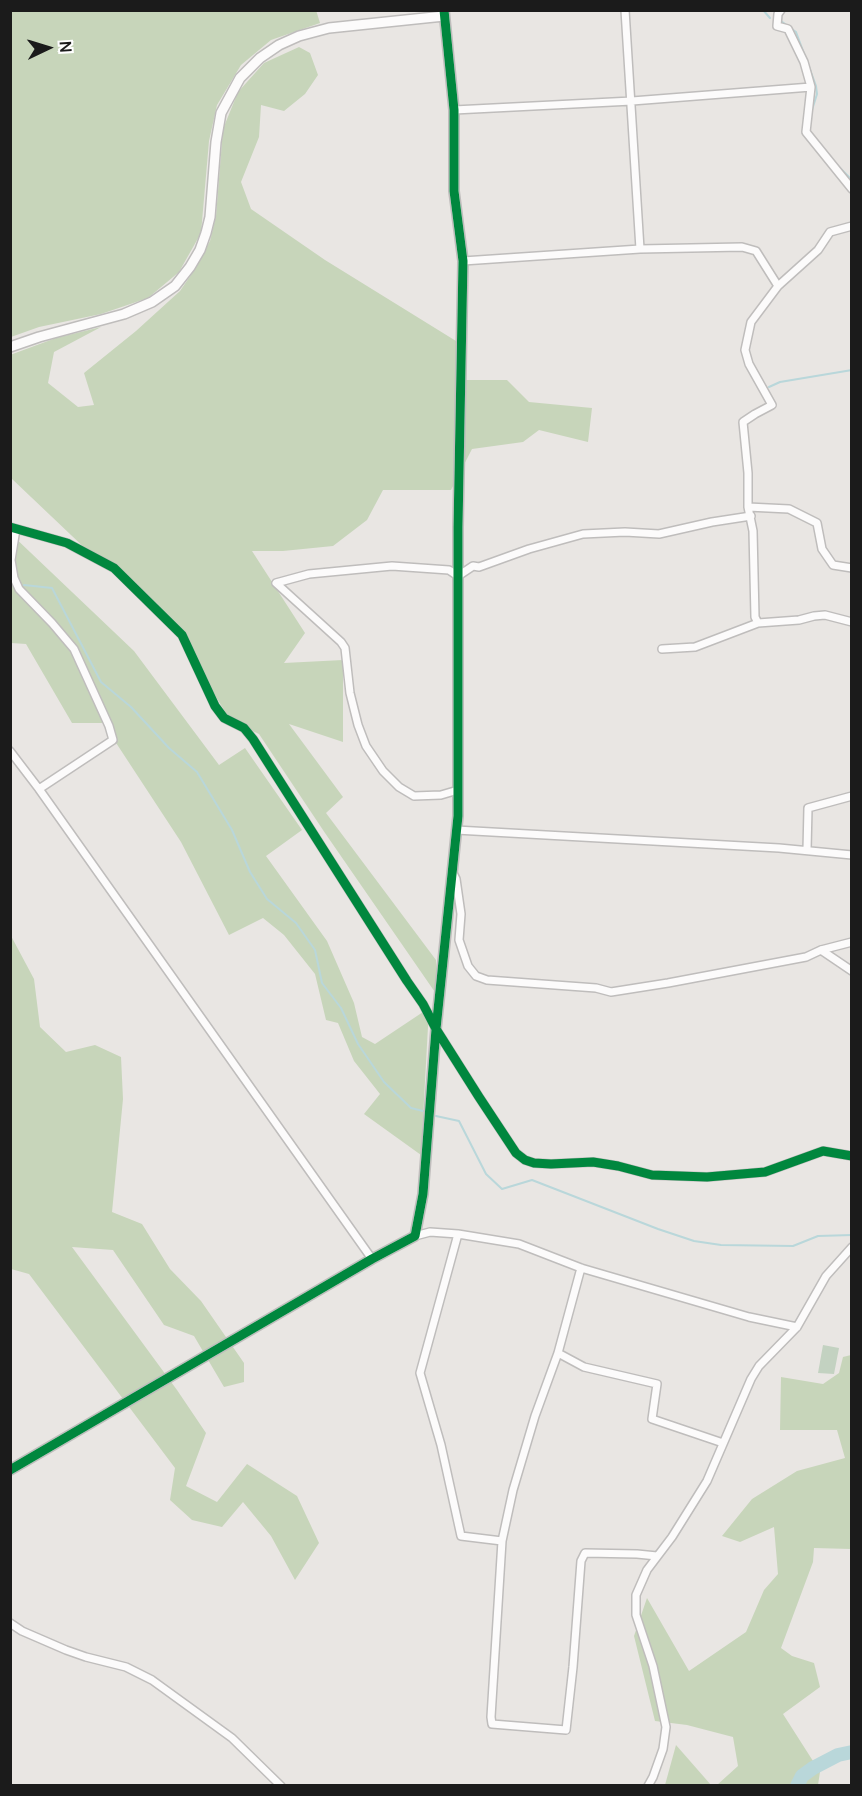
<!DOCTYPE html>
<style>
body{margin:0}
#map{position:relative;width:862px;height:1796px;overflow:hidden;background:#e9e6e3;font-family:Manrope,sans-serif}
canvas{display:block}
.frame{position:absolute;inset:0;border:12px solid #1b1b1b;pointer-events:none}
.north{position:absolute;left:18px;top:18px;width:60px;height:60px;-webkit-text-stroke:4px #fff;paint-order:stroke;rotate:86deg;font-size:16px;font-weight:700;line-height:24px;text-align:center;color:#1b1b1b}
.north::after{content:'';display:block;margin:auto;width:21px;height:27px;background:#1b1b1b;clip-path:polygon(50% 0,100% 100%,50% 72%,0 100%)}
</style>
<div id="map">
<canvas width="862" height="1796"></canvas>
<div class="frame"></div>
<div class="north">N</div>
</div>
<script>
const ctx = document.querySelector('canvas').getContext('2d');
ctx.lineJoin = 'round';
function fillPath(path, color) { ctx.fillStyle = color; ctx.fill(path, 'evenodd'); }
const shape = rows => new Path2D(rows.map(r => 'M' + r).join(''));
function stroke(path, color, width, dash) { ctx.strokeStyle = color; ctx.lineWidth = width; ctx.lineCap = dash ? 'butt' : 'round'; ctx.setLineDash(dash || []); ctx.stroke(path); }
const forest = shape([
 [316,10,320,23,271,40,241,65,217,105,209,141,201,233,179,272,148,298,101,314,39,327,11,337,11,11],
 [299,47,310,53,318,75,305,94,284,111,261,105,259,137,241,182,251,209,325,260,456,341,465,380,507,380,529,402,592,408,588,442,539,430,523,442,472,449,451,490,383,490,367,520,333,546,283,551,252,551,305,633,284,663,343,660,343,742,289,724,343,797,326,813,436,960,439,998,325,833,259,734,231,721,209,686,185,632,134,581,91,554,11,478,10,355,56,338,101,327,54,352,48,383,78,407,94,405,84,373,136,331,180,291,195,269,210,241,216,216,223,129,238,92,264,63],
 [10,533,134,651,219,765,245,748,302,830,266,856,327,941,354,1003,362,1037,375,1044,429,1008,421,1155,364,1114,380,1094,354,1061,338,1023,326,1020,315,974,284,935,263,918,229,935,181,842,103,723,72,723,26,644,11,643],
 [10,934,34,979,40,1027,66,1052,95,1045,121,1057,123,1099,112,1212,142,1224,170,1269,201,1301,244,1363,244,1382,224,1387,194,1336,164,1325,113,1250,72,1247,177,1390,206,1433,186,1486,217,1502,247,1464,297,1496,319,1543,295,1580,271,1536,243,1502,222,1527,192,1520,170,1500,175,1468,29,1274,11,1269],
 [851,1355,851,1549,814,1548,813,1562,781,1648,792,1656,814,1663,820,1687,783,1714,820,1772,818,1785,717,1785,738,1766,733,1737,687,1725,655,1721,634,1636,647,1598,689,1671,746,1632,764,1590,778,1574,774,1527,740,1542,722,1536,752,1499,797,1471,845,1458,837,1430,780,1430,781,1377,823,1384,839,1373,843,1357],
 [676,1745,711,1785,665,1785]
]);
const cemetery = shape([
 [823,1345,839,1348,834,1374,818,1373]
]);
const stream = shape([
 [763,10,770,18],
 [781,21,796,32,806,59],
 [808,64,816,86,817,94,812,110],
 [837,165,852,180],
 [769,387,780,382,852,370],
 [10,583,11,584],
 [24,585,52,588,101,682,131,707,169,748,197,772,232,830,250,872,267,899,296,923,315,950,322,983,341,1008,358,1044,384,1082,411,1108,423,1111],
 [436,1116,459,1121,486,1174,502,1189,532,1180,658,1229,694,1241,721,1245,793,1246,818,1236,852,1235]
]);
const river = shape([
 [797,1786,802,1776,813,1768,838,1755,852,1752]
]);
const minor = shape([
 [625,10,640,249],
 [781,10,778,14,777,26,788,29,804,62,811,87,806,132,852,189],
 [454,110,632,101,811,87],
 [852,226,830,232,818,250,778,286,751,322,745,350,749,364,772,405,755,414,743,422,748,473,748,507,753,531,755,617,758,623,799,620,814,616,825,615,852,622],
 [463,261,640,249,742,247,756,251,778,286],
 [748,507,789,509,817,523,822,549,833,565,852,568],
 [10,527,67,543,114,568,182,635,215,706,224,718,244,728,253,739,407,981,423,1004,436,1029,479,1097,516,1153,525,1160,534,1163,551,1164,593,1162,618,1166,652,1175,707,1177,765,1172,823,1151,852,1156],
 [16,529,11,560,14,578,19,589,52,623,74,649,109,726,113,740,39,789],
 [662,649,695,647,758,623],
 [10,751,39,789,372,1259],
 [458,790,441,795,414,796,399,787,383,771,366,746,358,725,350,693,345,648,341,642,276,583,309,574,392,566,449,570,458,576,473,566,479,567,529,549,583,534,625,532,659,534,712,522,751,516],
 [456,830,779,848,852,855],
 [807,850,808,808,852,796],
 [452,871,456,879,461,914,459,940,468,966,476,976,487,980,596,988,611,992,668,983,806,957,821,950,852,942],
 [821,950,852,971],
 [458,1234,420,1373,441,1445,461,1536,502,1541],
 [415,1236,430,1232,458,1234,519,1244,581,1268,749,1317,797,1327],
 [581,1268,558,1353,535,1416,513,1490,502,1541,491,1717,492,1724,566,1730,573,1667,581,1561,585,1553,637,1554,657,1556],
 [558,1353,584,1367,657,1384,652,1419,723,1443],
 [10,1623,22,1631,66,1650,86,1657,126,1667,152,1680,232,1738,281,1786],
 [648,1786,653,1777,663,1749,666,1727,653,1666,636,1615,636,1595,647,1570,672,1537,707,1481,751,1379,759,1366,797,1327,826,1276,852,1247]
]);
const tertiary = shape([
 [10,347,39,337,124,314,152,302,175,286,190,267,200,250,206,233,210,217,216,142,221,113,240,78,260,58,279,45,299,36,329,28,444,16],
 [10,1470,372,1259,415,1236,423,1194,436,1029,458,816,458,527,463,261,454,191,454,110,444,10]
]);
const cycleway = shape([
 [10,527,67,543,114,568,182,635,215,706,224,718,244,728,253,739,407,981,423,1004,436,1029,479,1097,516,1153,525,1160,534,1163,551,1164,593,1162,618,1166,652,1175,707,1177,765,1172,823,1151,852,1156],
 [10,1470,372,1259,415,1236,423,1194,436,1029,458,816,458,527,463,261,454,191,454,110,444,10]
]);
fillPath(forest, '#c7d5ba');
fillPath(cemetery, '#c3d2c1');
stroke(stream, '#b9d7da', 2);
stroke(river, '#b9d7da', 14);
stroke(minor, '#bfbdbc', 10);
stroke(tertiary, '#bfbdbc', 12);
stroke(minor, '#fcfbfb', 7);
stroke(tertiary, '#fcfbfb', 9);
stroke(cycleway, '#00873e', 9);
</script>
